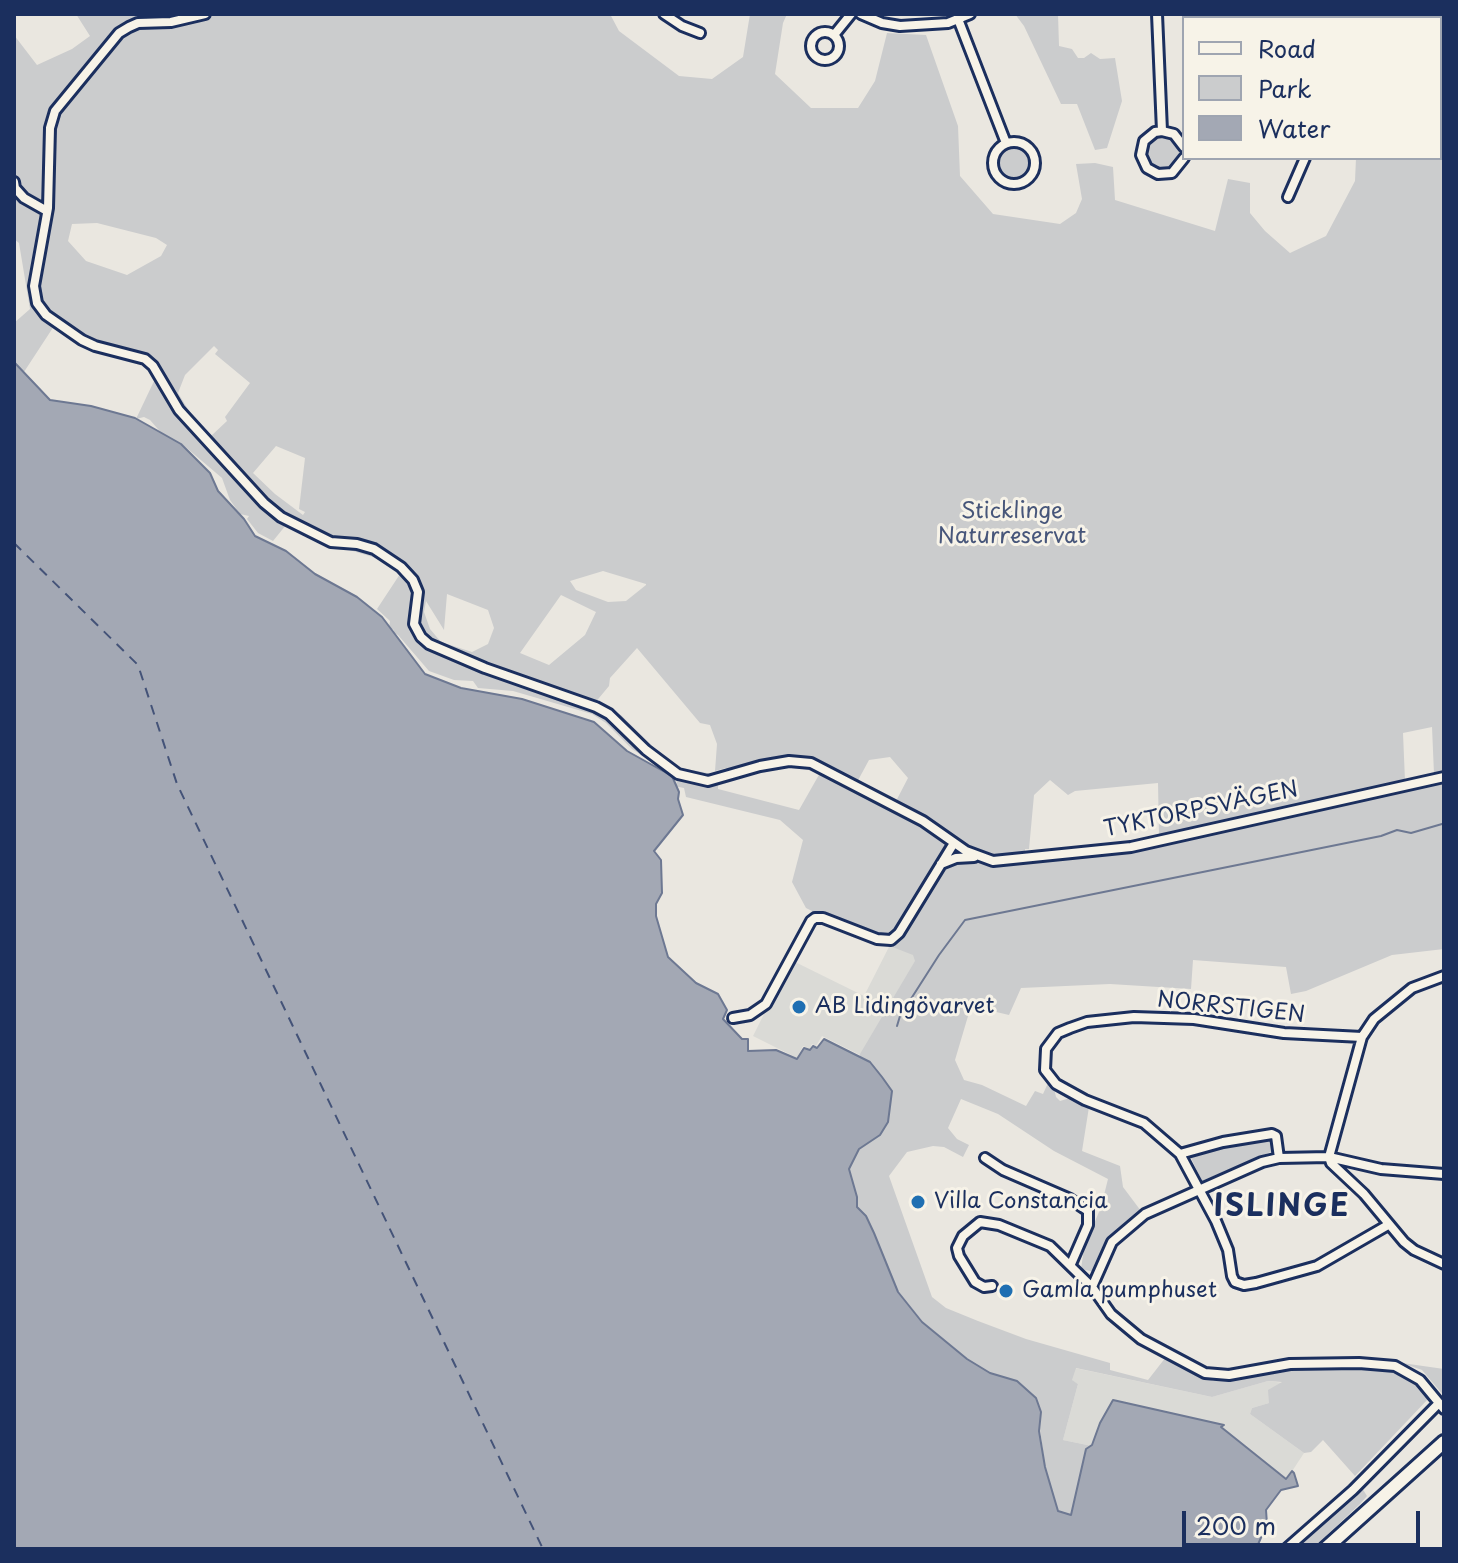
<!DOCTYPE html>
<meta charset="utf-8">
<style>
body{margin:0}
#map{position:relative;width:1458px;height:1563px;overflow:hidden;background:#eae7e0;font-family:"Playpen Sans",sans-serif}
canvas{display:block}
.frame{position:absolute;inset:0;border:16px solid #1b2f5e;pointer-events:none}
.legend{position:absolute;left:1182px;top:16px;width:260px;height:144px;box-sizing:border-box;background:#f7f3e8;border:2px solid #9fa5b1;margin:0;padding:10px 14px;list-style:none;font-size:24px;color:#1b2f5e}
.legend li{display:flex;align-items:center;gap:16px;height:40px}
.legend b{width:40px;border:2px solid #9fa5b1}
.scale{position:absolute;left:1182px;top:1511px;width:238px;height:36px;box-sizing:border-box;border:4px solid #1b2f5e;border-top:0;padding-left:10px;font-size:24px;line-height:28px;white-space:nowrap;color:#1b2f5e;-webkit-text-stroke:6px #f7f3e8;paint-order:stroke}
</style>
<div id="map">
<canvas width="1458" height="1563"></canvas>
<div class="frame"></div>
<ul class="legend">
<li><b style="height:10px;background:#f7f3e8"></b>Road</li>
<li><b style="height:22px;background:#cbcccd"></b>Park</li>
<li><b style="height:22px;background:#a3a8b4"></b>Water</li>
</ul>
<div class="scale">200 m</div>
</div>
<script>
const ctx = document.querySelector('canvas').getContext('2d');
ctx.lineJoin = 'round';
function fillPath(path, color) { ctx.fillStyle = color; ctx.fill(path, 'evenodd'); }
const shape = rows => new Path2D(rows.map(r => 'M' + r).join(''));
function stroke(path, color, width, dash) { ctx.strokeStyle = color; ctx.lineWidth = width; ctx.lineCap = dash ? 'butt' : 'round'; ctx.setLineDash(dash || []); ctx.stroke(path); }
function drawText(font, color, halo, rows, align = 'center') {
  ctx.font = font + ' "Playpen Sans",sans-serif'; ctx.lineWidth = 6; ctx.setLineDash([]); ctx.textBaseline = 'middle'; ctx.strokeStyle = halo; ctx.fillStyle = color; for (const [text, x, y, turn = 0] of rows) {
    ctx.save(); ctx.translate(x, y); ctx.rotate((+turn || 0) * Math.PI / 180); ctx.textAlign = isNaN(turn) ? turn : align; if (halo) ctx.strokeText(text, 0, 0); ctx.fillText(text, 0, 0); ctx.restore();
  }
}
const built = shape([
 [891,943,918,957,868,1059,822,1036,816,1046,812,1044,810,1049,803,1046,797,1058,753,1036,791,960,864,996],
 [1075,1368,1212,1397,1268,1381,1284,1383,1269,1403,1252,1408,1250,1414,1304,1453,1287,1479,1220,1427,1222,1424,1113,1400,1100,1423,1092,1446,1063,1440,1078,1384,1071,1380]
]);
const green = shape([
 [76,14,610,14,619,31,679,76,712,79,743,57,750,14,787,14,783,23,775,74,811,108,858,108,875,81,887,33,926,35,958,126,960,176,993,214,1060,224,1076,213,1082,199,1076,164,1095,163,1113,167,1115,200,1215,231,1228,179,1250,183,1250,213,1265,231,1290,253,1326,236,1355,181,1356,158,1440,158,1440,18,1317,18,1311,14,1444,14,1444,949,1392,955,1306,991,1291,994,1286,967,1193,960,1191,989,1110,984,1021,988,1009,1015,971,1006,955,1060,964,1080,982,1085,1026,1106,1035,1091,1043,1094,1048,1083,1054,1088,1056,1097,1060,1101,1070,1098,1089,1107,1082,1151,1120,1166,1123,1187,1141,1211,1104,1244,1095,1272,1081,1269,1084,1248,1101,1207,1108,1179,1054,1151,998,1114,961,1099,948,1128,957,1139,969,1145,963,1157,944,1147,933,1146,907,1152,889,1176,932,1297,946,1308,978,1321,1026,1339,1110,1363,1110,1370,1148,1380,1166,1357,1213,1381,1318,1367,1369,1365,1393,1368,1411,1377,1428,1399,1355,1476,1323,1440,1311,1452,1304,1453,1250,1414,1252,1408,1269,1403,1268,1390,1282,1382,1268,1381,1212,1397,1076,1368,1072,1380,1078,1384,1063,1440,1092,1446,1071,1516,1058,1511,1045,1467,1036,1398,1017,1381,990,1373,967,1359,923,1322,898,1292,874,1233,866,1216,856,1207,848,1167,860,1054,915,961,913,955,810,915,812,911,806,908,792,882,803,840,780,820,686,797,684,788,674,786,677,782,672,774,632,749,606,723,592,714,513,691,478,688,473,681,454,680,429,671,398,635,392,632,394,630,389,628,390,621,377,609,402,571,373,557,329,544,286,525,273,541,258,533,247,519,249,516,240,514,230,500,222,478,182,444,164,436,150,420,144,417,136,419,155,379,141,361,98,350,56,323,22,375,14,365,14,323,30,309,19,243,14,239,14,35,37,65,72,49,90,36],
 [97,223,156,238,167,245,161,256,127,275,86,261,68,241,72,224],
 [214,346,218,350,215,354,250,383,225,417,227,421,211,436,194,419,178,393,185,375],
 [276,446,305,458,299,509,305,512,303,515,275,494,253,473],
 [603,571,646,584,646,585,626,601,608,602,576,590,570,581],
 [447,594,488,610,494,628,488,644,472,652,441,642,430,629,424,612,426,601,444,630],
 [561,595,596,612,585,635,549,665,520,653],
 [637,648,700,723,710,725,717,744,715,771,726,768,728,771,712,774,682,768,667,761,621,715,594,704,609,686,610,678],
 [1432,727,1434,774,1405,781,1403,733],
 [890,757,908,778,894,805,856,784,869,760],
 [797,765,820,773,799,810,718,789,718,783,732,777,764,769],
 [1050,780,1068,795,1075,791,1158,783,1159,836,1130,842,1025,852,1025,849,1029,849,1034,795],
 [1015,14,1058,14,1059,46,1072,49,1078,58,1084,58,1091,53,1100,59,1115,58,1122,101,1107,148,1095,150,1077,104,1061,104,1024,26],
 '1146 153a17 17 0 1 1 34 0a17 17 0 1 1-34 0Z',
 '997 164a17 17 0 1 1 34 0a17 17 0 1 1-34 0Z',
 [1271,1139,1273,1151,1202,1181,1191,1158,1241,1142],
 [1402,1363,1444,1369,1444,1396,1422,1370],
 [1362,1488,1367,1496,1360,1504,1312,1549,1291,1549]
]);
const water = shape([
 [14,362,50,400,91,406,135,418,181,444,210,473,218,491,244,519,255,536,286,551,315,574,357,597,382,617,425,674,461,688,522,699,594,722,627,751,672,776,679,792,678,799,683,815,654,851,661,860,662,893,656,904,656,916,668,957,696,983,718,994,727,1010,723,1019,742,1039,748,1039,748,1051,776,1050,797,1059,804,1048,810,1050,813,1046,817,1048,824,1039,870,1062,882,1077,892,1091,888,1122,880,1135,859,1149,849,1169,857,1197,857,1207,866,1216,874,1233,898,1292,922,1322,967,1359,990,1373,1017,1381,1036,1398,1041,1412,1039,1431,1045,1467,1058,1511,1071,1515,1086,1449,1092,1445,1100,1423,1113,1400,1224,1425,1221,1427,1286,1479,1292,1471,1294,1473,1298,1486,1281,1490,1266,1510,1267,1524,1256,1549,14,1549,14,362]
]);
const stream = shape([
 [897,1026,900,1016,939,955,965,920,1381,836,1397,830,1411,833,1442,824]
]);
const ferry = shape([
 [14,543,138,665,177,784,543,1549]
]);
const street = shape([
 [205,14,171,22,138,23,129,27,119,33,55,111,50,128,48,208,34,286,37,303,46,315,82,340,95,346,145,359,153,366,179,410,264,503,281,517,331,542,357,544,374,549,401,567,413,580,418,592,414,624,421,637,429,644,485,668,596,707,609,714,646,750,678,774,708,781,760,766,789,761,811,763,923,821,966,851,993,861,1131,847,1444,777],
 [664,14,682,26,700,33],
 [861,14,882,23,900,26,948,23,970,14],
 [1157,14,1162,131],
 [1267,14,1267,18],
 [958,19,1006,143],
 '811 46a14 14 0 1 1 28 0a14 14 0 1 1-28 0Z',
 [834,35,851,14],
 '993 163a21 21 0 1 1 42 0a21 21 0 1 1-42 0Z',
 [1184,147,1174,134,1162,131,1155,132,1144,141,1141,155,1147,168,1158,174,1172,173,1184,158],
 [14,182,15,188,24,198,47,211],
 [1288,197,1305,158],
 [941,864,956,858,974,857],
 [733,1018,750,1015,766,1004,811,921,815,918,823,918,877,939,891,940,899,933,954,843],
 [1362,1037,1329,1157,1331,1163,1364,1194,1404,1242,1414,1250,1444,1264],
 [1180,1154,1223,1142,1272,1134,1276,1136,1279,1158],
 [985,1158,1003,1170,1070,1199,1088,1211,1088,1225,1071,1264],
 [1444,1174,1381,1169,1329,1157,1279,1158,1262,1162,1145,1214,1112,1242,1092,1287,1111,1314,1141,1339,1205,1373,1229,1375,1290,1364,1359,1363,1395,1366,1420,1380,1444,1409],
 [1388,1225,1317,1266,1256,1283,1244,1285,1235,1282,1232,1276,1228,1250,1216,1221,1180,1154,1144,1123,1085,1100,1056,1084,1045,1070,1046,1049,1058,1033,1070,1028,1087,1022,1134,1017,1194,1019,1284,1033,1362,1037,1374,1019,1412,988,1444,976],
 [992,1286,984,1287,975,1282,959,1256,957,1248,963,1236,980,1222,999,1225,1050,1246,1092,1287],
 [1286,1549,1353,1490,1439,1403]
]);
const secondary = shape([
 [1325,1549,1444,1442]
]);
const markers = [
 [799,1007,8,"#1f6fb2"],
 [918,1202,8,"#1f6fb2"],
 [1006,1291,8,"#1f6fb2"]
];
const parkNames = [
 ["Sticklinge",1012,512],
 ["Naturreservat",1012,537]
];
const streetNames = [
 ["TYKTORPSVÄGEN",1201,810,-12],
 ["NORRSTIGEN",1231,1008,6]
];
const poiNames = [
 ["AB Lidingövarvet",815,1007],
 ["Villa Constancia",934,1202],
 ["Gamla pumphuset",1022,1291]
];
const districtNames = [
 ["ISLINGE",1282,1208]
];
fillPath(built, '#dadad6');
fillPath(green, '#cbcccd');
fillPath(water, '#a3a8b4');
stroke(water, '#6d7892', 2);
stroke(stream, '#6d7892', 2);
stroke(ferry, '#445378', 2, [10, 8]);
stroke(street, '#1b2f5e', 14);
stroke(secondary, '#1b2f5e', 18);
stroke(street, '#f7f3e8', 8);
stroke(secondary, '#f7f3e8', 12);
for (const [x, y, r, color] of markers) { const dot = new Path2D(); dot.arc(x, y, r, 0, 2 * Math.PI); ctx.fillStyle = color; ctx.fill(dot); stroke(dot, '#f7f3e8', 3); }
drawText('22px', '#47567a', '#f7f3e8', parkNames);
drawText('22px', '#1b2f5e', '#f7f3e8', streetNames);
drawText('22px', '#1b2f5e', '#f7f3e8', poiNames, 'left');
ctx.letterSpacing = '2px';
drawText('bold 30px', '#1b2f5e', '#f7f3e8', districtNames);
ctx.letterSpacing = '0px';
</script>
